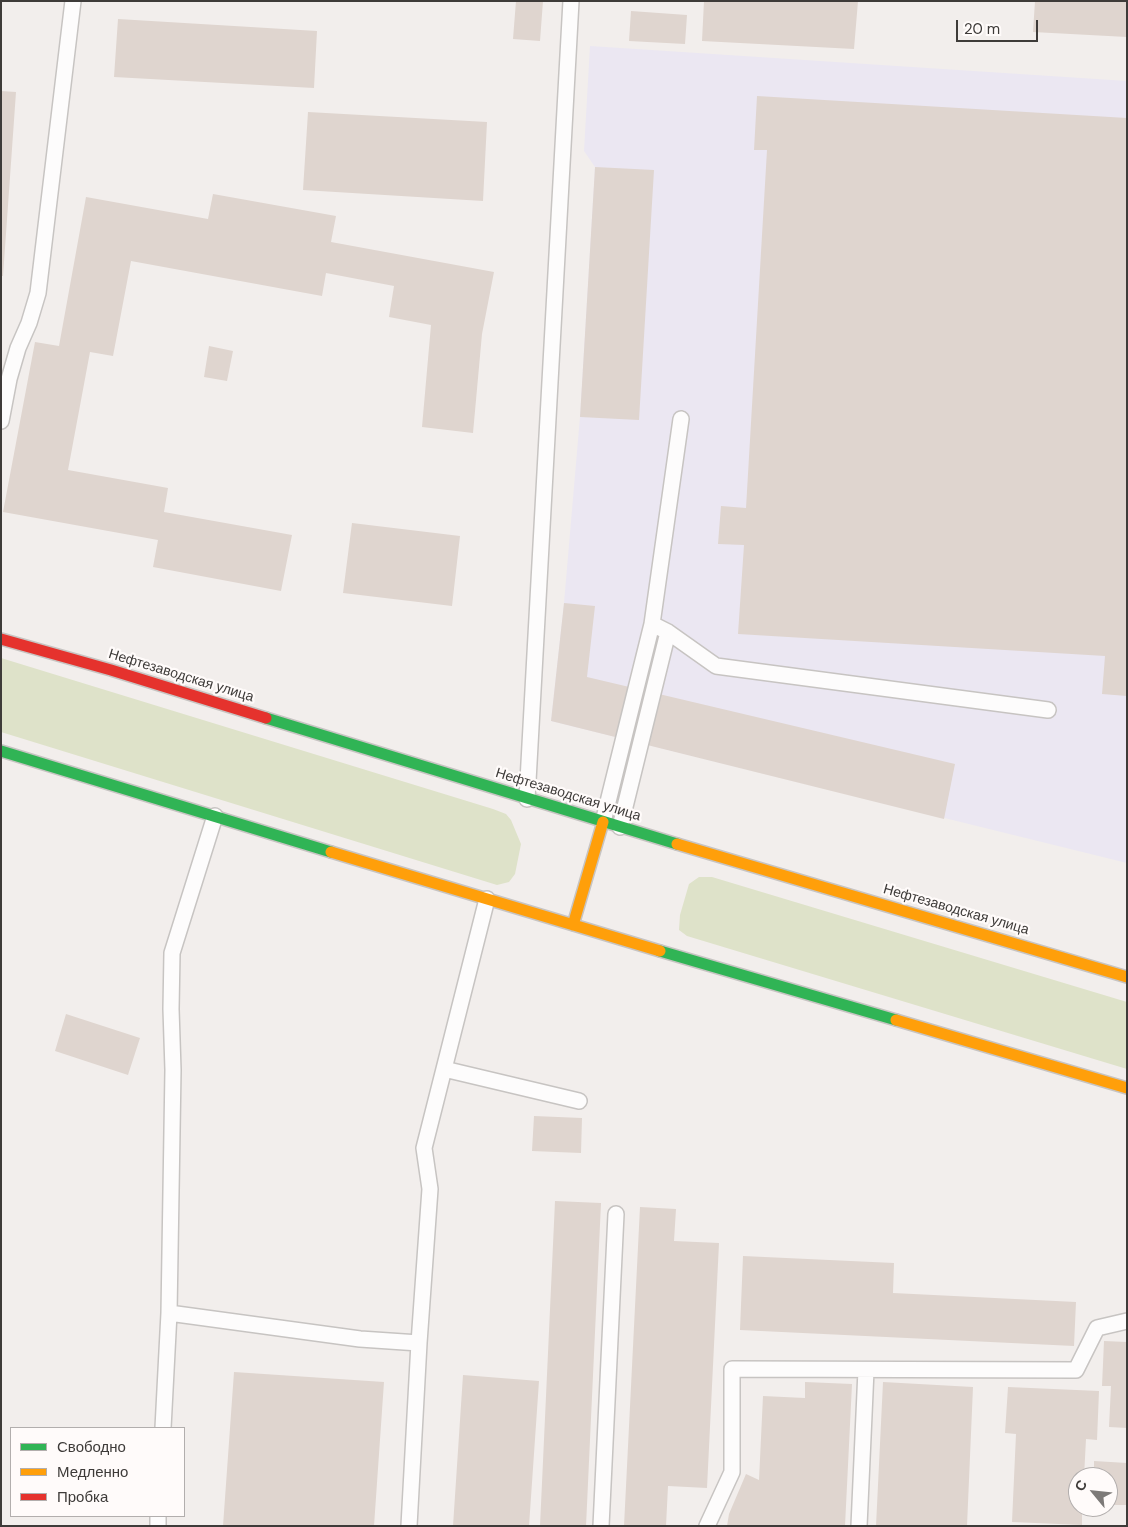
<!DOCTYPE html>
<meta charset="utf-8">
<style>
body{margin:0}
#map{position:relative;width:1128px;height:1527px;overflow:hidden;background:#f2eeec;font-family:"DM Sans",sans-serif}
canvas{display:block}
.frame{position:absolute;inset:0;border:2px solid #3e3b39;pointer-events:none}
.legend{position:absolute;left:10px;top:1427px;width:175px;height:90px;box-sizing:border-box;background:#fffbfa;border:1px solid #b2aead;margin:0;padding:6px 9px;list-style:none;font-size:15px;color:#3e3b39}
.legend li{display:flex;align-items:center;gap:10px;height:25px}
.legend b{width:25px;border:1px solid #b2aead}
.north{position:absolute;left:1068px;top:1467px;width:50px;height:50px;box-sizing:border-box;background:#fffbfa;border:1px solid #b2aead;border-radius:50%;rotate:298deg;font-size:14px;font-weight:700;line-height:20px;text-align:center;color:#3e3b39}
.north::after{content:'';display:block;margin:auto;width:18px;height:22px;background:#7d7a78;clip-path:polygon(50% 0,100% 100%,50% 72%,0 100%)}
.scale{position:absolute;left:956px;top:20px;width:82px;height:22px;box-sizing:border-box;border:2px solid #3e3b39;border-top:0;padding-left:6px;font-size:15px;line-height:18px;white-space:nowrap;color:#3e3b39;-webkit-text-stroke:4px #fffbfa;paint-order:stroke}
</style>
<div id="map">
<canvas width="1128" height="1527"></canvas>
<div class="frame"></div>
<ul class="legend">
<li><b style="height:6px;background:#30b455"></b>Свободно</li>
<li><b style="height:6px;background:#ff9f0a"></b>Медленно</li>
<li><b style="height:6px;background:#e5322d"></b>Пробка</li>
</ul>
<div class="north">С</div>
<div class="scale">20 m</div>
</div>
<script>
const ctx = document.querySelector('canvas').getContext('2d');
ctx.lineJoin = 'round';
function fillPath(path, color) { ctx.fillStyle = color; ctx.fill(path, 'evenodd'); }
const shape = rows => new Path2D(rows.map(r => 'M' + r).join(''));
function stroke(path, color, width, dash) { ctx.strokeStyle = color; ctx.lineWidth = width; ctx.lineCap = dash ? 'butt' : 'round'; ctx.setLineDash(dash || []); ctx.stroke(path); }
function drawText(font, color, halo, rows, align = 'center') {
  ctx.font = font + ' "DM Sans",sans-serif'; ctx.lineWidth = 4.5; ctx.setLineDash([]); ctx.textBaseline = 'middle'; ctx.strokeStyle = halo; ctx.fillStyle = color; for (const [text, x, y, turn = 0] of rows) {
    ctx.save(); ctx.translate(x, y); ctx.rotate((+turn || 0) * Math.PI / 180); ctx.textAlign = isNaN(turn) ? turn : align; if (halo) ctx.strokeText(text, 0, 0); ctx.fillText(text, 0, 0); ctx.restore();
  }
}
const industrial = shape([
 [590,46,1127,81,1127,863,551,721,564,603,580,417,595,167,584,151]
]);
const green = shape([
 [1,658,493,809,506,814,511,820,521,844,515,874,509,882,497,885,1,732],
 [699,877,712,877,1127,1002,1127,1069,687,936,679,930,680,915,689,884]
]);
const building = shape([
 [516,1,543,1,540,41,513,39],
 [704,1,858,1,854,49,702,41],
 [1035,1,1127,1,1127,37,1033,32],
 [631,11,687,15,685,44,629,41],
 [118,19,317,31,314,88,114,77],
 [1,91,16,92,3,276,1,276],
 [757,96,1127,118,1127,696,1102,694,1105,656,738,634,744,545,718,544,721,506,746,508,767,150,754,150],
 [308,112,487,122,483,201,303,190],
 [595,167,654,170,639,420,580,417],
 [213,194,336,216,331,242,494,272,482,334,473,433,422,427,431,325,389,317,394,286,326,273,322,296,131,261,113,356,90,352,68,470,168,488,164,512,292,535,281,591,153,567,158,540,3,512,35,342,59,346,86,197,208,219],
 [209,346,233,351,227,381,204,377],
 [352,523,460,536,452,606,343,593],
 [564,603,595,606,587,677,955,764,944,819,551,721],
 [66,1014,140,1038,128,1075,55,1051],
 [534,1116,582,1118,581,1153,532,1151],
 [555,1201,601,1203,586,1526,540,1526],
 [640,1207,676,1209,674,1241,719,1243,707,1488,668,1486,666,1526,624,1526],
 [743,1256,894,1263,893,1293,1076,1302,1074,1346,740,1330],
 [1104,1341,1127,1342,1127,1428,1109,1427,1111,1386,1102,1386],
 [234,1372,384,1382,374,1526,223,1526],
 [463,1375,539,1381,529,1526,453,1526],
 [805,1382,852,1384,845,1526,727,1526,729,1514,746,1474,759,1480,763,1396,805,1398],
 [883,1382,973,1387,967,1526,876,1526],
 [1008,1387,1099,1391,1097,1440,1086,1439,1084,1477,1078,1477,1078,1507,1082,1507,1082,1525,1012,1522,1016,1434,1005,1433],
 [1094,1461,1127,1463,1127,1505,1108,1505,1108,1477,1094,1477]
]);
const lane = shape([
 [1,421,9,379,18,348,29,323,38,293,73,1],
 [652,624,668,632,716,666,1048,710],
 [527,799,571,1],
 [215,816,172,953,171,1009,173,1070,169,1313,360,1339,419,1343],
 [603,822,652,624,681,419],
 [620,827,668,632],
 [444,1069,579,1101],
 [163,1428,169,1313],
 [158,1526,158,1516],
 [409,1526,419,1343,430,1189,424,1148,487,899],
 [601,1526,616,1214],
 [707,1526,732,1472,732,1369,1076,1370,1097,1328,1127,1321],
 [859,1526,866,1370]
]);
const fast = shape([
 [266,718,677,844],
 [1,751,331,852],
 [660,951,896,1020]
]);
const slow = shape([
 [677,844,1127,977],
 [331,852,660,951],
 [573,925,603,822],
 [896,1020,1127,1088]
]);
const jam = shape([
 [1,639,111,670,266,718]
]);
const streetNames = [
 ["Нефтезаводская улица",181,676,17],
 ["Нефтезаводская улица",568,795,17],
 ["Нефтезаводская улица",956,910,16]
];
fillPath(industrial, '#ebe7f2');
fillPath(green, '#dee2c9');
fillPath(building, '#dfd5cf');
stroke(lane, '#c7c4c2', 18);
stroke(fast, '#c7c4c2', 14);
stroke(slow, '#c7c4c2', 14);
stroke(jam, '#c7c4c2', 14);
stroke(lane, '#fdfcfc', 15);
stroke(fast, '#30b455', 11);
stroke(slow, '#ff9f0a', 11);
stroke(jam, '#e5322d', 11);
drawText('14px', '#3e3b39', '#fffbfa', streetNames);
</script>
